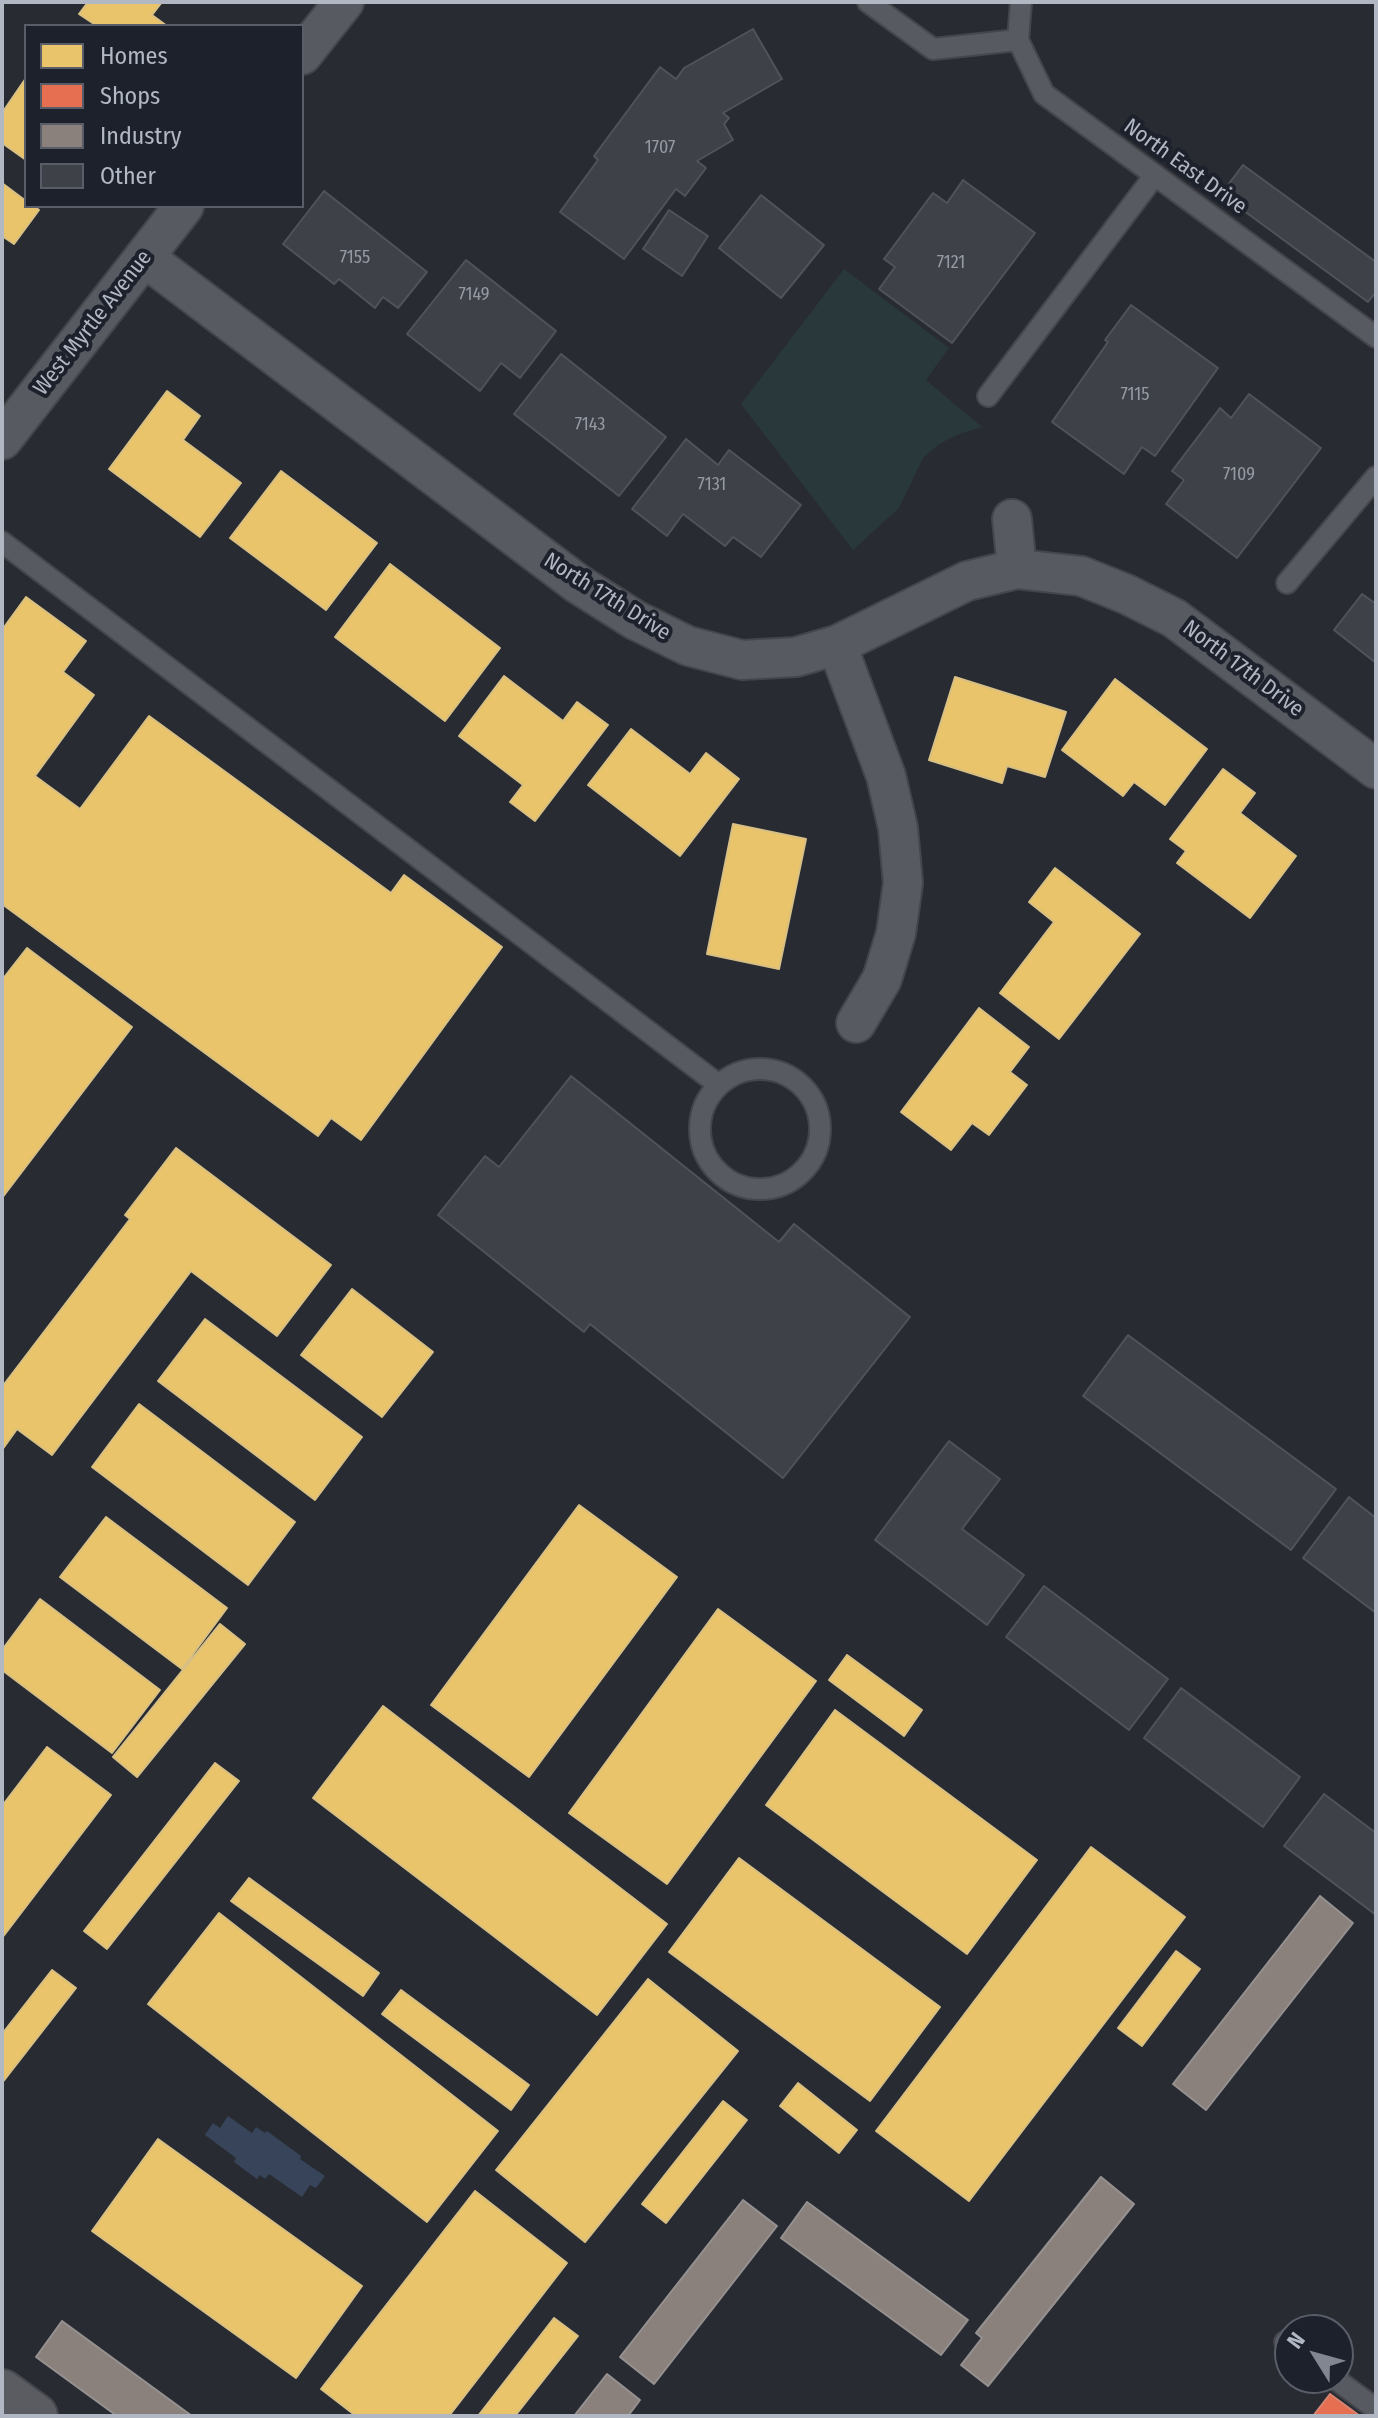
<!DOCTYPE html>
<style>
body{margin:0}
#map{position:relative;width:1378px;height:2418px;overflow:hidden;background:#282b32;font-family:"Fira Sans Condensed",sans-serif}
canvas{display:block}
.frame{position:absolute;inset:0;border:4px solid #b1b7c3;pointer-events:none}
.legend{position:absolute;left:24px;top:24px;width:280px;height:184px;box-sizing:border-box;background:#1c212c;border:2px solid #585d68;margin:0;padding:10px 14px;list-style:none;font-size:24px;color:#b1b7c3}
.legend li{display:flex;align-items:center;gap:16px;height:40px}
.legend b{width:40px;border:2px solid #585d68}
.north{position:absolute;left:1274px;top:2314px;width:80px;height:80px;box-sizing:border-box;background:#1c212c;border:2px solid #585d68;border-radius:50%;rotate:307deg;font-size:22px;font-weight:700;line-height:32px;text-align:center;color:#b1b7c3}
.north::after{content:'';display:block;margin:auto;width:28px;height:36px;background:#818690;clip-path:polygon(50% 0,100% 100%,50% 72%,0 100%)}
</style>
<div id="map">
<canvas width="1378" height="2418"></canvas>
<div class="frame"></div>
<ul class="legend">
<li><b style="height:22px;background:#e9c46a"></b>Homes</li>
<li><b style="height:22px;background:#e76f51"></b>Shops</li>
<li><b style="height:22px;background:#8a817c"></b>Industry</li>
<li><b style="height:22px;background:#3e4147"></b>Other</li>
</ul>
<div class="north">N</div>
</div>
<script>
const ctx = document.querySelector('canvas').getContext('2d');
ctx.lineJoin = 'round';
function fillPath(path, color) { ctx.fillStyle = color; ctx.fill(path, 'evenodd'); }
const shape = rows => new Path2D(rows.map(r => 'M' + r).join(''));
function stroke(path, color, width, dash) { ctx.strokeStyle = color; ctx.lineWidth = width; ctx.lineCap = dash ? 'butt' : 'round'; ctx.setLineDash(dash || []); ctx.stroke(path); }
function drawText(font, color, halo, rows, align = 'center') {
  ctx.font = font + ' "Fira Sans Condensed",sans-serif'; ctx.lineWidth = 8; ctx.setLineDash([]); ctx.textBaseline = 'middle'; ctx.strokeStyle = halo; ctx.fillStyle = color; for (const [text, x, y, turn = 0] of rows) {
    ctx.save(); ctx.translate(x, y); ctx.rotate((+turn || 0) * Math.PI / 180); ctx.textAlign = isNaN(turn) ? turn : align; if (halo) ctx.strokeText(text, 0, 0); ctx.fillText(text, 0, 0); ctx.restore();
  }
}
const green = shape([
 [844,269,949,348,926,380,982,427,957,435,939,444,923,458,899,508,853,550,741,404]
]);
const water = shape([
 [228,2116,252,2133,256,2127,265,2133,267,2131,301,2156,300,2159,325,2176,316,2188,310,2185,302,2197,269,2174,265,2179,260,2175,257,2179,234,2162,236,2158,205,2135,213,2123,220,2128]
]);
const homes = shape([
 [88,2,162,2,152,15,167,26,97,26,79,14,88,2],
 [26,78,26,160,2,143,2,113,26,78],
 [2,183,26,201,26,206,34,206,39,210,14,244,2,236,2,183],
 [167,391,200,416,183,440,241,483,200,537,109,469,167,391],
 [281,471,377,543,326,610,230,538,281,471],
 [390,564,500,648,445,721,335,637,390,564],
 [26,597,86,641,63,672,94,695,35,776,80,809,149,716,391,893,404,875,502,947,361,1140,331,1118,318,1136,2,904,2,630,26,597],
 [504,676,563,721,577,702,608,725,535,821,510,802,523,785,459,736,504,676],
 [955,677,1066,712,1045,777,1007,766,1002,783,929,760,955,677],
 [1115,679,1207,749,1165,805,1134,782,1123,796,1062,750,1115,679],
 [631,729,690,774,706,753,739,779,680,856,588,785,631,729],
 [1223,769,1255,793,1240,813,1296,856,1250,918,1177,863,1186,851,1170,839,1223,769],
 [733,824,806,839,779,969,707,954,733,824],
 [1055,868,1140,934,1059,1039,1000,993,1054,922,1029,902,1055,868],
 [27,948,132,1027,2,1198,2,980,27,948],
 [979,1008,1029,1047,1010,1072,1027,1085,989,1135,972,1123,951,1150,901,1112,979,1008],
 [176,1148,331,1265,277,1336,191,1271,52,1455,17,1429,2,1450,2,1387,130,1219,125,1215,176,1148],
 [352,1289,433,1352,382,1417,301,1355,352,1289],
 [205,1319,362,1437,315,1500,158,1381,205,1319],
 [139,1404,295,1522,248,1585,92,1467,139,1404],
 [579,1505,677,1577,529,1777,431,1705,579,1505],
 [106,1517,227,1608,182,1669,60,1577,106,1517],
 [40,1599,160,1690,112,1753,2,1670,2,1650,40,1599],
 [718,1609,816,1681,667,1884,569,1813,718,1609],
 [220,1624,245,1644,137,1777,113,1757,220,1624],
 [847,1655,922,1710,904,1736,829,1680,847,1655],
 [383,1706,667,1924,597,2015,313,1798,383,1706],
 [835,1710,1037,1860,967,1954,766,1805,835,1710],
 [47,1747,111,1795,2,1938,2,1806,47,1747],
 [215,1763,239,1781,107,1949,84,1931,215,1763],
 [1091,1847,1185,1917,969,2201,876,2131,1091,1847],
 [739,1858,940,2007,870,2101,669,1952,739,1858],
 [249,1878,379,1973,363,1996,231,1901,249,1878],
 [219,1913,498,2131,427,2222,148,2004,219,1913],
 [1176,1951,1200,1969,1142,2046,1118,2028,1176,1951],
 [52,1970,76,1988,2,2083,2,2034,52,1970],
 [648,1979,738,2051,585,2242,496,2170,648,1979],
 [401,1990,529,2085,511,2110,382,2014,401,1990],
 [798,2083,857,2130,839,2153,780,2106,798,2083],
 [723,2101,747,2120,666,2223,642,2204,723,2101],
 [158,2139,362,2286,296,2378,92,2231,158,2139],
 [475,2191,567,2263,449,2416,356,2416,321,2389,475,2191],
 [554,2318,578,2336,515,2416,478,2416,554,2318]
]);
const shops = shape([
 [1330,2394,1360,2416,1313,2416,1330,2394]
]);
const industry = shape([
 [1320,1896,1353,1923,1206,2110,1173,2084,1320,1896],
 [1101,2177,1134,2204,988,2386,961,2365,982,2338,976,2333,1101,2177],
 [743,2200,777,2226,654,2384,620,2357,743,2200],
 [807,2202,968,2320,941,2355,781,2238,807,2202],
 [62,2321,192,2416,117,2416,36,2357,62,2321],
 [607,2374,640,2400,628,2416,574,2416,607,2374]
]);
const building = shape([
 [753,29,782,79,723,113,729,118,724,124,733,140,697,161,706,168,685,196,676,189,624,259,560,212,598,160,594,156,660,67,676,79,684,68,753,29],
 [1243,165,1376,262,1376,292,1368,302,1221,194,1243,165],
 [963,180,1035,233,952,343,879,289,895,267,884,259,933,193,947,203,963,180],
 [324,191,427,272,398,308,383,297,375,308,339,279,334,284,283,244,324,191],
 [761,195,824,245,781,298,719,248,761,195],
 [669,210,708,236,682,276,643,249,669,210],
 [466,260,556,331,520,378,501,363,480,391,407,334,466,260],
 [1131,305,1218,368,1155,456,1142,447,1124,474,1052,422,1108,342,1105,340,1131,305],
 [561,354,666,437,619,496,514,414,561,354],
 [1249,394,1321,448,1237,558,1166,504,1184,480,1172,471,1220,408,1231,418,1249,394],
 [686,439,718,465,729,450,801,505,761,557,733,537,725,546,683,514,667,536,632,509,686,439],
 [1362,594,1376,604,1376,663,1334,630,1362,594],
 [571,1076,779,1242,794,1224,910,1317,783,1478,590,1324,584,1332,438,1215,485,1156,499,1167,571,1076],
 [1128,1335,1336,1489,1291,1550,1083,1396,1128,1335],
 [949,1441,1000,1479,962,1529,1024,1575,987,1625,875,1540,949,1441],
 [1349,1497,1376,1518,1376,1613,1303,1558,1349,1497],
 [1044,1586,1168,1679,1129,1730,1006,1637,1044,1586],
 [1181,1688,1300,1777,1263,1827,1144,1738,1181,1688],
 [1324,1794,1376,1833,1376,1915,1284,1846,1324,1794]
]);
const service = shape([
 [868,2,933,49,1018,40],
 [1021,2,1018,40,1044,94,1376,337],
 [988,396,1155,175],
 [2,542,719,1085],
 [1287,583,1376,477],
 '700 1129a60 60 0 1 1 120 0a60 60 0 1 1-120 0Z',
 [1285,2342,1290,2346],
 [1334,2378,1376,2409]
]);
const minor = shape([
 [302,55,344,2],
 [144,257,578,584,635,620,688,646,742,660,796,657,837,645,967,581,1017,569,1081,576,1126,594,1174,618,1376,769],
 [2,440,184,206],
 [1012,519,1017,569],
 [837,645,886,776,898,828,903,883,896,933,882,979,856,1023]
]);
const primary = shape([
 [2,2392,35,2416]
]);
const numberNames = [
 ["1707",660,148],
 ["7155",355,258],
 ["7121",951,263],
 ["7149",474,295],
 ["7115",1135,395],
 ["7143",590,425],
 ["7109",1239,475],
 ["7131",712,485]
];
const streetNames = [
 ["North East Drive",1185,167,36],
 ["West Myrtle Avenue",93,323,-52],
 ["North 17th Drive",607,597,32],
 ["North 17th Drive",1243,669,37]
];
fillPath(green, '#29383b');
fillPath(water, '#38445a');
fillPath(homes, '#e9c46a');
stroke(homes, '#d8c085', 2);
fillPath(shops, '#e76f51');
stroke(shops, '#d78573', 2);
fillPath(industry, '#8a817c');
stroke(industry, '#969191', 2);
fillPath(building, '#3e4147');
stroke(building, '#4f535a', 2);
stroke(service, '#44464b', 24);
stroke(minor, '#44464b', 42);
stroke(primary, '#45484f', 48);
stroke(service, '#575a61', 20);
stroke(minor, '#575a61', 38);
stroke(primary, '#5a5c62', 44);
drawText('18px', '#949aa4', null, numberNames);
drawText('22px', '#b1b7c3', '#1c212c', streetNames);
</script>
